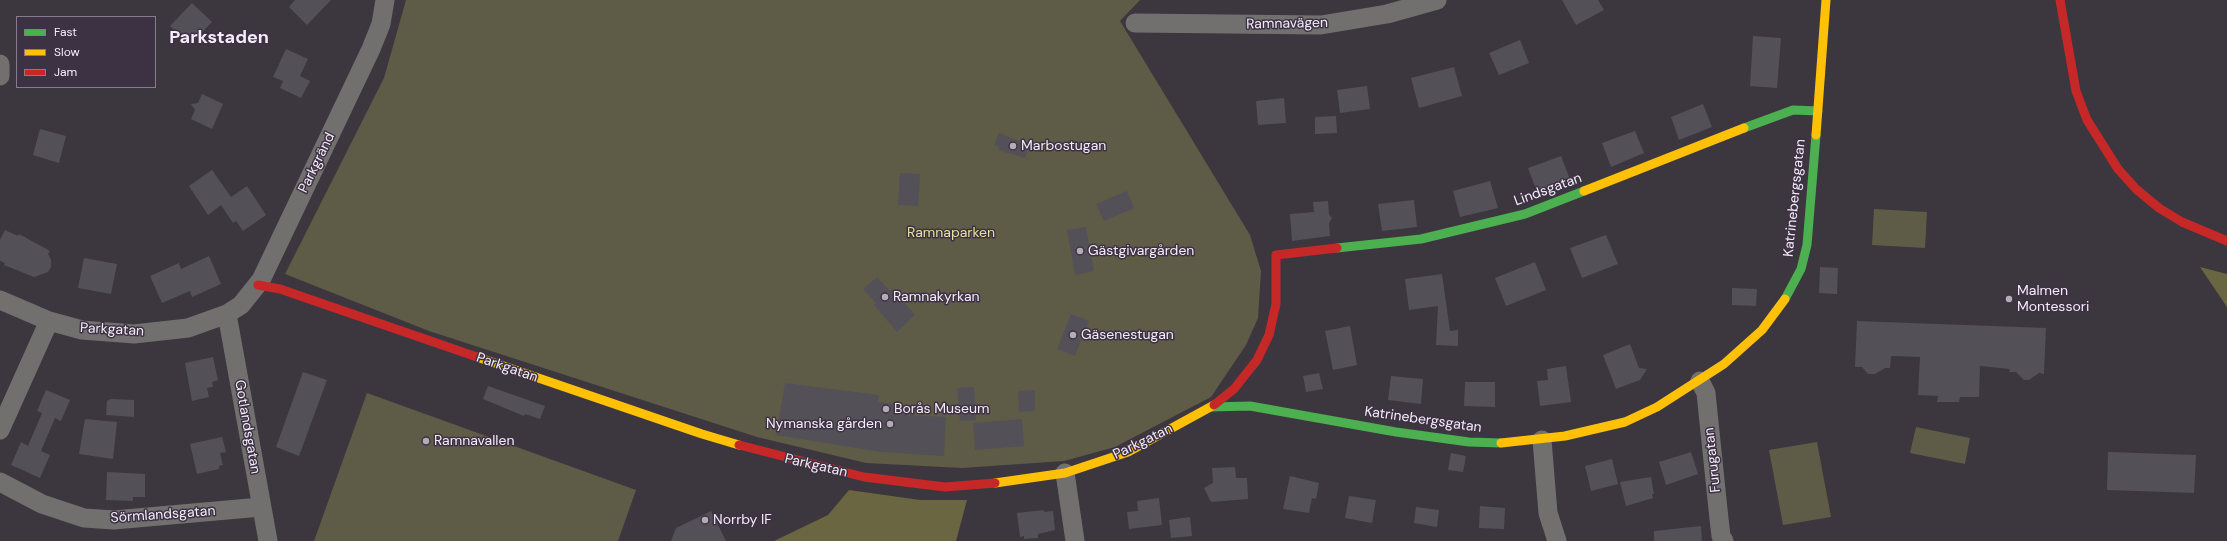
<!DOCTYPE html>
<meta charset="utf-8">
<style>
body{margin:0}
#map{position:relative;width:2227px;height:541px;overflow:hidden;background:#3c363f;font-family:"DM Sans",sans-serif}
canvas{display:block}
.legend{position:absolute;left:16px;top:16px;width:140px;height:72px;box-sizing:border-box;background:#3d3243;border:1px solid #867c8b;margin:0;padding:5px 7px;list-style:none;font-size:12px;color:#f4ecf8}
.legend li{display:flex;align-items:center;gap:8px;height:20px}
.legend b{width:20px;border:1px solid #867c8b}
</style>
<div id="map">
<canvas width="2227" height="541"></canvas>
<ul class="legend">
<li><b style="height:5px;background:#4caf50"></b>Fast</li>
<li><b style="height:5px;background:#ffc107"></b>Slow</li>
<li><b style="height:5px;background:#c62828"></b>Jam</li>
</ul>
</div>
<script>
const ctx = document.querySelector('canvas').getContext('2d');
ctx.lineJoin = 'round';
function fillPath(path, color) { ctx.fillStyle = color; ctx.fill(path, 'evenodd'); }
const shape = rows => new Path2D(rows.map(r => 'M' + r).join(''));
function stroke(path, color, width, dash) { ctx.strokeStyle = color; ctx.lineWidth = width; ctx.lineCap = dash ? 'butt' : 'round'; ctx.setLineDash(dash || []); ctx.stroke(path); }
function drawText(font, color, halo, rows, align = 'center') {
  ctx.font = font + ' "DM Sans",sans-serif'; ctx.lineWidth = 3; ctx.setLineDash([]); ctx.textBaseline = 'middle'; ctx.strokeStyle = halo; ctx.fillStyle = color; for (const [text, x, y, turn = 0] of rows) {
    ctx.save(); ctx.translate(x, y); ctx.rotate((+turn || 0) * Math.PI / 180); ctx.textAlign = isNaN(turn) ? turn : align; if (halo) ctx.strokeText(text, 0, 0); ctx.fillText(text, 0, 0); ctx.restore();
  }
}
const green = shape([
 [406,0,1140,0,1120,21,1250,235,1261,271,1258,318,1246,345,1211,397,1115,447,1064,461,962,468,866,463,757,437,429,331,285,274,384,78],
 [1874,209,1927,212,1925,248,1872,245],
 [367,393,636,490,618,541,314,541],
 [1916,427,1970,438,1965,464,1910,453],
 [1817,442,1831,517,1783,525,1769,450]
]);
const forest = shape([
 [2200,267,2227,274,2227,307],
 [849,490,920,500,967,500,956,541,774,541,828,515]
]);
const building = shape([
 [295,0,331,0,307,25,289,7],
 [1562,0,1598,0,1604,10,1576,25],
 [192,3,212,22,190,45,170,26],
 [1753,36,1781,38,1777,88,1750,86],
 [1520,40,1529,63,1499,75,1489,53],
 [286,49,308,59,300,76,310,81,301,98,280,88,283,81,273,77],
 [1454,67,1462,96,1419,108,1411,78],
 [1367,86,1370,109,1340,113,1337,90],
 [202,94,223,104,212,129,191,119,195,110,191,104,198,103],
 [1284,98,1286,123,1258,125,1256,101],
 [1703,104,1712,127,1679,140,1671,117],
 [1336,116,1337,133,1315,134,1315,117],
 [40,129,66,136,59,163,33,155],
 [1635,131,1644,153,1611,167,1602,143],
 [999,133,1030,145,1025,158,998,150,999,147,994,145],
 [1561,156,1571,182,1538,195,1528,168],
 [212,170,231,197,247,186,266,215,243,231,236,221,233,223,221,205,208,215,189,186],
 [900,173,920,174,918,206,898,205],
 [1490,181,1498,208,1460,217,1453,191],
 [1127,191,1134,208,1104,221,1096,204],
 [1414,200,1417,227,1382,231,1378,204],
 [1328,201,1329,214,1332,218,1329,223,1330,236,1292,241,1290,214,1314,212,1313,202],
 [1086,227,1094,271,1075,275,1067,230],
 [5,230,18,236,19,234,50,251,48,254,51,260,51,267,48,272,34,277,4,265,5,263,0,261,0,240],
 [1606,235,1618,264,1582,278,1570,248],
 [209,256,221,284,192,297,190,291,162,303,150,276,179,263,181,269],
 [84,258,117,264,111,294,78,288],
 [1535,262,1546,290,1506,306,1495,278],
 [1820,267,1838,268,1837,294,1819,293],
 [1442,274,1450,331,1458,330,1458,346,1436,345,1438,306,1409,310,1405,279],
 [877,277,890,291,892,289,915,315,897,332,874,305,876,303,863,289],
 [1732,288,1757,289,1756,306,1732,305],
 [1071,314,1089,321,1075,356,1057,349],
 [1857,321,2046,328,2044,374,2039,373,2029,380,2024,380,2016,372,2009,372,2010,369,1980,366,1979,397,1960,397,1959,402,1937,402,1938,396,1918,395,1920,357,1891,356,1890,368,1885,368,1875,374,1868,374,1862,367,1855,367],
 [1350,326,1357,365,1333,370,1325,331],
 [1630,344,1639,368,1647,369,1640,380,1616,389,1603,355],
 [213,357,218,380,212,382,213,387,207,388,209,397,192,401,185,363],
 [1566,366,1571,402,1540,406,1537,381,1548,380,1547,369],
 [303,372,327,380,299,456,276,447],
 [1319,373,1323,389,1306,392,1303,376],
 [1391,376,1423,379,1421,404,1388,400],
 [1465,382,1495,382,1495,407,1464,406],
 [785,383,879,395,878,402,894,404,893,408,908,409,907,415,946,417,944,456,881,452,776,435],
 [488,386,545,406,540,419,525,414,524,416,483,399],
 [974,387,976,420,960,421,957,388],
 [46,390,70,400,61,421,55,418,41,451,50,455,40,478,11,465,21,442,28,446,42,413,37,411],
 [1035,390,1035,411,1019,412,1018,391],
 [111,399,134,400,134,417,106,415,107,401],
 [85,419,117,422,113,459,79,454],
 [1022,419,1024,446,975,450,973,423],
 [222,437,226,452,220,453,223,465,219,466,219,469,197,474,190,444],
 [1691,452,1698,474,1666,485,1659,462],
 [2108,452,2196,455,2194,493,2107,490],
 [1451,453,1466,456,1463,472,1448,470],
 [1612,459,1618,484,1591,491,1585,466],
 [1235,467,1236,478,1247,478,1248,499,1211,502,1204,488,1213,483,1212,468],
 [107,472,145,474,145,497,133,497,133,501,106,500],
 [1290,476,1319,483,1316,499,1312,498,1309,513,1283,509],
 [1651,477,1654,494,1652,494,1653,498,1626,506,1620,482],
 [1349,496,1376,500,1372,523,1345,518],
 [1159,498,1162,525,1129,529,1127,512,1138,511,1137,501],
 [1480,506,1505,508,1504,529,1479,528],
 [1416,507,1439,510,1437,527,1414,523],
 [1044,510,1044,512,1053,511,1055,530,1038,534,1038,538,1024,539,1024,536,1020,537,1017,513],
 [711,511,726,541,671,541,676,528],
 [1190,517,1192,536,1171,538,1169,520],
 [1701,526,1702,541,1654,541,1654,531]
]);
const street = shape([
 [1135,23,1321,25,1387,14,1437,0],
 [0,64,0,76],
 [0,300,49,321,82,330,134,334,188,328,227,314,241,305,261,280,371,49,381,24,385,0],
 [227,314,268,541],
 [1700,381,1706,393,1719,519,1721,536,1724,541],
 [0,430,49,321],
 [1542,440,1548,513,1557,541],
 [1065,473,1075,541],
 [0,482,42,504,84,518,114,520,261,507]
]);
const fast = shape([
 [1744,128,1793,110,1818,111],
 [1337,248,1421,239,1525,214,1584,191],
 [1785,299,1801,269,1807,245,1816,135],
 [1211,407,1250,406,1396,432,1469,442,1501,443]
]);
const slow = shape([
 [1816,135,1826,0],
 [1584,191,1744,128],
 [477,357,702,434,739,445],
 [1501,443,1565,436,1625,422,1657,407,1724,364,1762,330,1785,299],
 [995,483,1065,473,1128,452,1214,405]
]);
const jam = shape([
 [2060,0,2076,91,2087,120,2118,169,2136,189,2159,208,2182,222,2227,241],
 [258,285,280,289,477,357],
 [1214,405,1234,389,1257,360,1269,335,1276,304,1276,255,1337,248],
 [739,445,864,477,945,487,995,483]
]);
const markers = [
 [1013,146,4,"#b4acb7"],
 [1080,251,4,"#b4acb7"],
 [885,297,4,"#b4acb7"],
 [2009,299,4,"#b4acb7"],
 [1073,335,4,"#b4acb7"],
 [886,409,4,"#b4acb7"],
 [890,424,4,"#b4acb7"],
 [426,441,4,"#b4acb7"],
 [705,520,4,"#b4acb7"]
];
const streetNames = [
 ["Ramnavägen",1287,24,-1],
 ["Parkgränd",317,163,-64],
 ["Lindsgatan",1548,190,-20],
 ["Katrinebergsgatan",1795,198,-84],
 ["Parkgatan",112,330,3],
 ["Parkgatan",507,368,19],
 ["Katrinebergsgatan",1423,420,8],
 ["Gotlandsgatan",247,427,80],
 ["Parkgatan",1143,442,-26],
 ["Furugatan",1713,460,-96],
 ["Parkgatan",816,466,13],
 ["Sörmlandsgatan",163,515,-4]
];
const poiNames = [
 ["Marbostugan",1021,146],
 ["Gästgivargården",1088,251],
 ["Malmen",2017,291],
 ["Montessori",2017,307],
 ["Ramnakyrkan",893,297],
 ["Gäsenestugan",1081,335],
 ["Borås Museum",894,409],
 ["Nymanska gården",882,424,"right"],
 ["Ramnavallen",434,441],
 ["Norrby IF",713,520]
];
const parkNames = [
 ["Ramnaparken",951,233]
];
const districtNames = [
 ["Parkstaden",219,38]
];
fillPath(green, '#5e5c46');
fillPath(forest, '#6a6641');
fillPath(building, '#545058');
stroke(street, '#72706f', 19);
stroke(fast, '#4caf50', 9);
stroke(slow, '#ffc107', 9);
stroke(jam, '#c62828', 9);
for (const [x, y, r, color] of markers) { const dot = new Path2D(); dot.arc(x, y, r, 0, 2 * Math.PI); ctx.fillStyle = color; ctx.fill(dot); stroke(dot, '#3d3243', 1.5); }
drawText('14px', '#f4ecf8', '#3d3243', streetNames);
drawText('14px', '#f4ecf8', '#3d3243', poiNames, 'left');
drawText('14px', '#e6e298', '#3d3243', parkNames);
drawText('bold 18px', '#f4ecf8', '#3d3243', districtNames);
</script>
